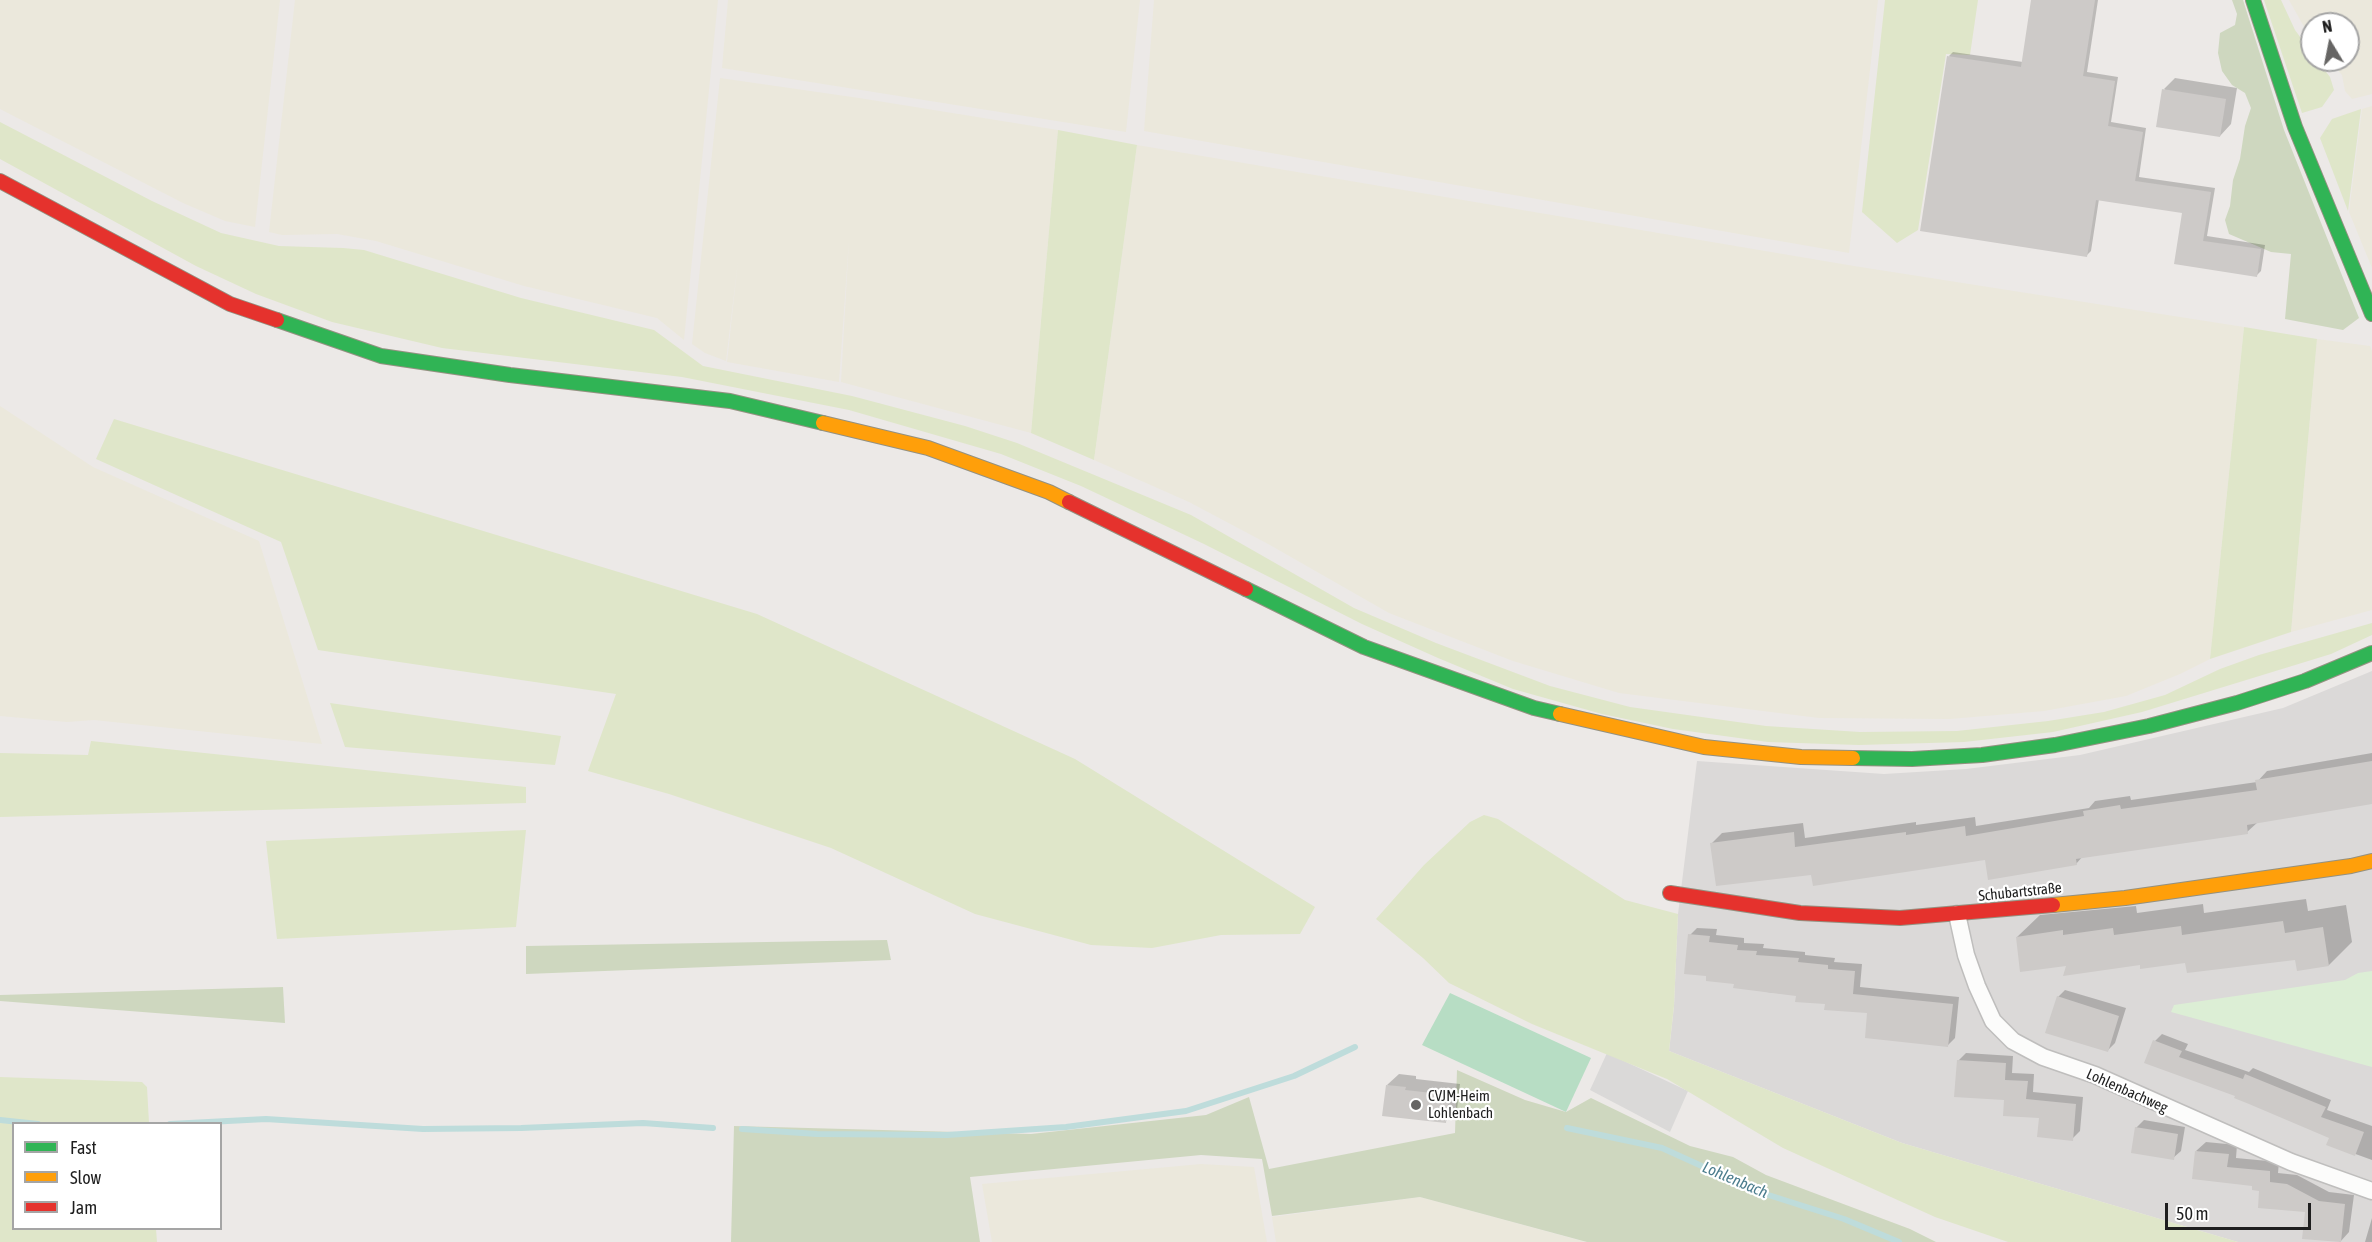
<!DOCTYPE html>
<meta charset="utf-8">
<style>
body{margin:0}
#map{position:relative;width:2372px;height:1242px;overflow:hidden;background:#ece9e7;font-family:"Asap Condensed",sans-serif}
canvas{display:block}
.legend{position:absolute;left:12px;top:1122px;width:210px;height:108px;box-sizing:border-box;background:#fff;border:2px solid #a5a5a5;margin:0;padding:8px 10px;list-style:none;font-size:18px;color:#1e1e1e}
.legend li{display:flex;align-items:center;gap:12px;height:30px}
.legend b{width:30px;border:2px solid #a5a5a5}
.north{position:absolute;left:2300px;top:12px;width:60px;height:60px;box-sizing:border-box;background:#fff;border:2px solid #a5a5a5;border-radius:50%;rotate:350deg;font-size:16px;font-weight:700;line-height:24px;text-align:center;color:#1e1e1e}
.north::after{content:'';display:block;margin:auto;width:21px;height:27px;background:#666564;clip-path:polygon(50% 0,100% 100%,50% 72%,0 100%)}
.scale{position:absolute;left:2165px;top:1203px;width:146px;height:27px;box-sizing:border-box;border:3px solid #1e1e1e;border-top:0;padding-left:8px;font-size:18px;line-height:21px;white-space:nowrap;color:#1e1e1e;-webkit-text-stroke:4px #fff;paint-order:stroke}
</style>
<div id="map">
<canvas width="2372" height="1242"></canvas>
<ul class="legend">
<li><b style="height:8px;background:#30b455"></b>Fast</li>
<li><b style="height:8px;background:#ff9f0a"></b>Slow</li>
<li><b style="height:8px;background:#e5322d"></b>Jam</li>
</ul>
<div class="north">N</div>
<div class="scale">50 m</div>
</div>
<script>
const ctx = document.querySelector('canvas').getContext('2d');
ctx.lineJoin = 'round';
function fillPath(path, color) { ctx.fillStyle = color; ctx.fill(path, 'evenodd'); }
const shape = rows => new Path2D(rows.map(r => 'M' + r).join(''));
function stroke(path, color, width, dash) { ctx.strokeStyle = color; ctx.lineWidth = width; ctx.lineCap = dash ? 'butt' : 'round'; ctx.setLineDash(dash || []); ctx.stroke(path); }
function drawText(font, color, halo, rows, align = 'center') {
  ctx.font = font + ' "Asap Condensed",sans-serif'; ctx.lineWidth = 4.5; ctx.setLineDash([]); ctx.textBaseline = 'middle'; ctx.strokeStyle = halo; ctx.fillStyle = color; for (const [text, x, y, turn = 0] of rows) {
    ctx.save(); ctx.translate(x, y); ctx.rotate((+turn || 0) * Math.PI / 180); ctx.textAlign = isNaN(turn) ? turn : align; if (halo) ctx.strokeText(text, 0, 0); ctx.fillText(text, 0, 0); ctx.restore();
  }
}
const residential = shape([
 [2372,671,2372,1242,2238,1242,1902,1143,1669,1051,1674,1006,1678,914,1697,761,1884,774,1966,769,2080,755,2283,708]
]);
const religious = shape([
 [1607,1053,1688,1091,1670,1132,1590,1090]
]);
const farmland = shape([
 [0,0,280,0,255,227,225,221,183,203,0,109],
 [295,0,718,0,684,340,657,318,524,286,376,241,337,234,282,235,269,232],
 [728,0,1140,0,1126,132,722,68],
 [1154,0,1878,0,1849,253,1144,131],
 [2289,0,2372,0,2372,94,2352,99,2345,91,2342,75,2329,60,2348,60,2348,24,2312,24,2312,41],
 [720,78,859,98,1058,130,1031,433,841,382,849,239,839,382,727,362,738,261,726,361,705,353,692,344],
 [2372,106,2372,268,2349,212,2362,109],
 [1137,145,1854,266,2244,327,2210,659,2180,674,2126,696,2044,711,1950,719,1819,718,1619,693,1513,661,1389,613,1270,545,1189,502,1094,460],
 [2317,339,2370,346,2372,351,2372,610,2291,632],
 [0,406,93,467,259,541,322,744,94,720,67,722,0,716],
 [1201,1164,1254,1167,1267,1242,992,1242,982,1184],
 [1420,1197,1586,1242,1276,1242,1272,1217]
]);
const grass = shape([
 [1885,0,1978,0,1970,55,1946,54,1918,230,1897,243,1862,212],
 [2264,0,2281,0,2295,30,2312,53,2312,60,2317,60,2330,77,2334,90,2322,107,2302,113],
 [2361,109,2348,211,2320,138,2332,119],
 [0,122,152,201,221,233,279,246,343,248,364,250,521,298,654,330,703,366,852,396,965,426,1017,443,1191,515,1354,608,1436,643,1550,686,1630,707,1766,726,1860,732,1957,731,2048,721,2104,712,2165,695,2220,669,2259,655,2372,623,2372,635,2331,654,2142,712,2053,732,1964,742,1859,745,1768,742,1673,729,1602,714,1513,689,1438,658,1362,624,1204,544,1081,486,1001,454,849,410,682,377,442,348,332,322,256,294,196,266,0,159],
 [1058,130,1137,145,1094,460,1031,433],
 [2244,327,2317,339,2291,632,2210,659],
 [114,419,757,614,1075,759,1315,907,1300,934,1221,935,1152,948,1091,945,975,914,831,848,669,794,588,771,616,694,318,650,281,542,96,459],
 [330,703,561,736,555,765,345,747],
 [91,741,526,787,526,803,0,817,0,753,88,755],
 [1484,815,1498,819,1625,900,1678,914,1674,1006,1669,1051,1902,1143,2238,1242,2008,1242,1935,1217,1783,1148,1667,1079,1532,1024,1449,983,1423,958,1376,919,1424,865,1470,822],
 [526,830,516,927,277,939,266,841],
 [0,1077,142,1082,147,1087,149,1123,14,1124,14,1228,156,1229,157,1242,0,1242]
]);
const forest = shape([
 [2232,0,2243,0,2284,130,2359,318,2343,330,2285,319,2291,254,2271,252,2229,234,2225,220,2230,206,2233,180,2240,159,2245,126,2251,108,2245,93,2232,85,2222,71,2218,53,2220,33,2235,25,2237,14],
 [887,940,891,960,526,974,526,946],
 [283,987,285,1023,0,1001,0,995],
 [1457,1070,1525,1100,1566,1112,1591,1098,1690,1146,1733,1157,1766,1175,1910,1229,1936,1242,1587,1242,1420,1197,1272,1216,1262,1159,1201,1155,970,1177,980,1242,731,1242,734,1126,1031,1134,1206,1115,1249,1097,1269,1169,1455,1133]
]);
const park = shape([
 [2372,971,2372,1067,2171,1012,2174,1005,2345,980,2358,973]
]);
const pitch = shape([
 [1450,993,1591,1058,1566,1112,1422,1045]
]);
const shadow = shape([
 [2032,0,2098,0,2087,72,2118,77,2111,122,2146,128,2139,177,2215,188,2207,236,2265,245,2261,271,2257,275,2175,263,2183,211,2099,199,2091,251,2087,255,1949,56,1953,52,2023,62],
 [2175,78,2237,88,2231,124,2220,136,2164,89],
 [2372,753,2372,802,2258,822,2247,832,2083,856,2076,864,1986,858,1813,873,1712,843,1722,833,1803,823,1805,838,1916,822,1916,825,1975,817,1976,826,2089,808,2095,801,2130,796,2131,800,2257,782,2267,771],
 [2306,899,2308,911,2346,905,2352,942,2329,965,2296,958,2068,964,2017,937,2040,915,2136,906,2137,913,2203,904,2204,913],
 [1697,928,1717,929,1716,935,1744,938,1744,943,1764,944,1763,948,1805,952,1805,955,1835,958,1834,962,1862,964,1860,987,1959,997,1955,1038,1948,1045,1869,1012,1797,995,1767,992,1767,989,1708,975,1690,935],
 [2065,990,2126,1008,2115,1043,2108,1050,2058,997],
 [2162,1034,2188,1044,2185,1050,2249,1072,2253,1068,2331,1100,2327,1110,2372,1126,2372,1160,2328,1144,2331,1137,2237,1096,2146,1062,2155,1041],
 [1966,1053,2013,1056,2012,1073,2034,1074,2033,1092,2083,1097,2080,1131,2072,1139,2041,1117,2005,1099,1958,1061],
 [1399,1074,1416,1076,1416,1079,1460,1084,1457,1110,1446,1121,1387,1085],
 [2144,1120,2185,1127,2181,1151,2173,1158,2136,1128],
 [2206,1142,2237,1145,2236,1158,2279,1162,2278,1173,2297,1175,2329,1192,2354,1195,2349,1232,2340,1242,2306,1211,2261,1189,2196,1151],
 [2372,1218,2372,1242,2365,1242]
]);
const stream = shape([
 [0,1120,38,1124],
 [170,1124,266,1119,423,1129,521,1128,643,1123,713,1128],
 [1567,1128,1662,1148,1759,1192,1844,1219,1899,1242],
 [742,1129,817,1134,947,1135,1066,1127,1186,1111,1294,1076,1355,1047]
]);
const building = shape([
 [2031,0,2095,0,2083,76,2115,81,2108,126,2143,132,2135,181,2211,192,2203,241,2261,249,2257,277,2174,264,2182,213,2096,200,2087,257,1920,231,1947,56,2021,67],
 [2162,89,2226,99,2220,137,2156,127],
 [2372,761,2372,804,2247,825,2248,834,2076,859,2077,865,1988,880,1985,860,1813,886,1811,875,1716,886,1710,843,1794,832,1795,847,1906,832,1906,835,1965,826,1966,836,2084,816,2083,811,2120,805,2121,809,2257,790,2255,780],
 [2283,921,2285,933,2323,927,2329,966,2297,971,2295,960,2187,973,2185,963,2140,969,2140,965,2063,976,2066,966,2020,972,2016,937,2063,930,2063,935,2113,928,2114,935,2181,926,2182,935],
 [1688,934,1710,936,1709,942,1738,945,1737,950,1757,951,1756,955,1799,958,1798,962,1828,965,1828,969,1855,971,1853,994,1953,1004,1948,1047,1865,1038,1867,1013,1824,1010,1825,1004,1795,1002,1796,996,1733,988,1734,984,1706,981,1706,976,1684,974],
 [2057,996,2119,1016,2108,1052,2045,1033],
 [2153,1040,2182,1051,2179,1057,2243,1079,2245,1074,2326,1107,2321,1117,2364,1132,2355,1156,2326,1145,2329,1138,2249,1104,2234,1098,2235,1096,2144,1063],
 [1957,1060,2006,1063,2005,1080,2028,1081,2026,1099,2076,1104,2073,1141,2037,1137,2039,1118,2003,1116,2004,1100,1954,1097],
 [1386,1085,1406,1087,1405,1090,1449,1095,1446,1123,1382,1116],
 [2135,1127,2178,1134,2174,1160,2131,1153],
 [2195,1151,2229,1154,2227,1167,2270,1171,2270,1182,2287,1184,2319,1201,2345,1204,2341,1242,2302,1239,2305,1212,2258,1208,2259,1191,2252,1190,2252,1186,2192,1179]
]);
const street = shape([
 [1957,914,1966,955,1977,986,1993,1021,2013,1041,2043,1057,2095,1075,2291,1162,2372,1191]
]);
const fast = shape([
 [2253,0,2295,127,2372,314],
 [277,320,381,356,510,375,730,401,823,423],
 [1246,589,1364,647,1534,708,1560,714],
 [1853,758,1912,759,1982,755,2055,745,2149,726,2237,703,2305,681,2372,653]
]);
const slow = shape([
 [823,423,928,448,1049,492,1069,502],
 [1560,714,1704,747,1801,757,1853,758],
 [2053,905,2125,898,2351,866,2372,861]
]);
const jam = shape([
 [0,181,230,304,277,320],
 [1069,502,1246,589],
 [1670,893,1800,913,1900,918,2053,905]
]);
const markers = [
 [1416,1105,6,"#666564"]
];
const streetNames = [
 ["Schubartstraße",2020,892,-6],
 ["Lohlenbachweg",2127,1091,24]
];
const poiNames = [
 ["CVJM-Heim",1428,1096],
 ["Lohlenbach",1428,1113]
];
const waterNames = [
 ["Lohlenbach",1735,1180,23]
];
fillPath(residential, '#dbd9d8');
fillPath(religious, '#dad9d8');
fillPath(farmland, '#ebe8dc');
fillPath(grass, '#dfe6c9');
fillPath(forest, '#ced7bf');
fillPath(park, '#dceed5');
fillPath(pitch, '#b7ddc4');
fillPath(shadow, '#0003');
stroke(stream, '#bedcdb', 6);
fillPath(building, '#cdcac8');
stroke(street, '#bfbebd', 19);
stroke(fast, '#949181', 16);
stroke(slow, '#949181', 16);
stroke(jam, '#949181', 16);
stroke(street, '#fcfcfb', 16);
stroke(fast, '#30b455', 14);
stroke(slow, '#ff9f0a', 14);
stroke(jam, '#e5322d', 14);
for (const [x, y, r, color] of markers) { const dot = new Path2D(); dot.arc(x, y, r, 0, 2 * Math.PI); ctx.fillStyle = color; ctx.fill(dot); stroke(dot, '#fff', 2); }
drawText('15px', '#1e1e1e', '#fff', streetNames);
drawText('15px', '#1e1e1e', '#fff', poiNames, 'left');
drawText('italic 16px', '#4b7c8d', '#fff', waterNames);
</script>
